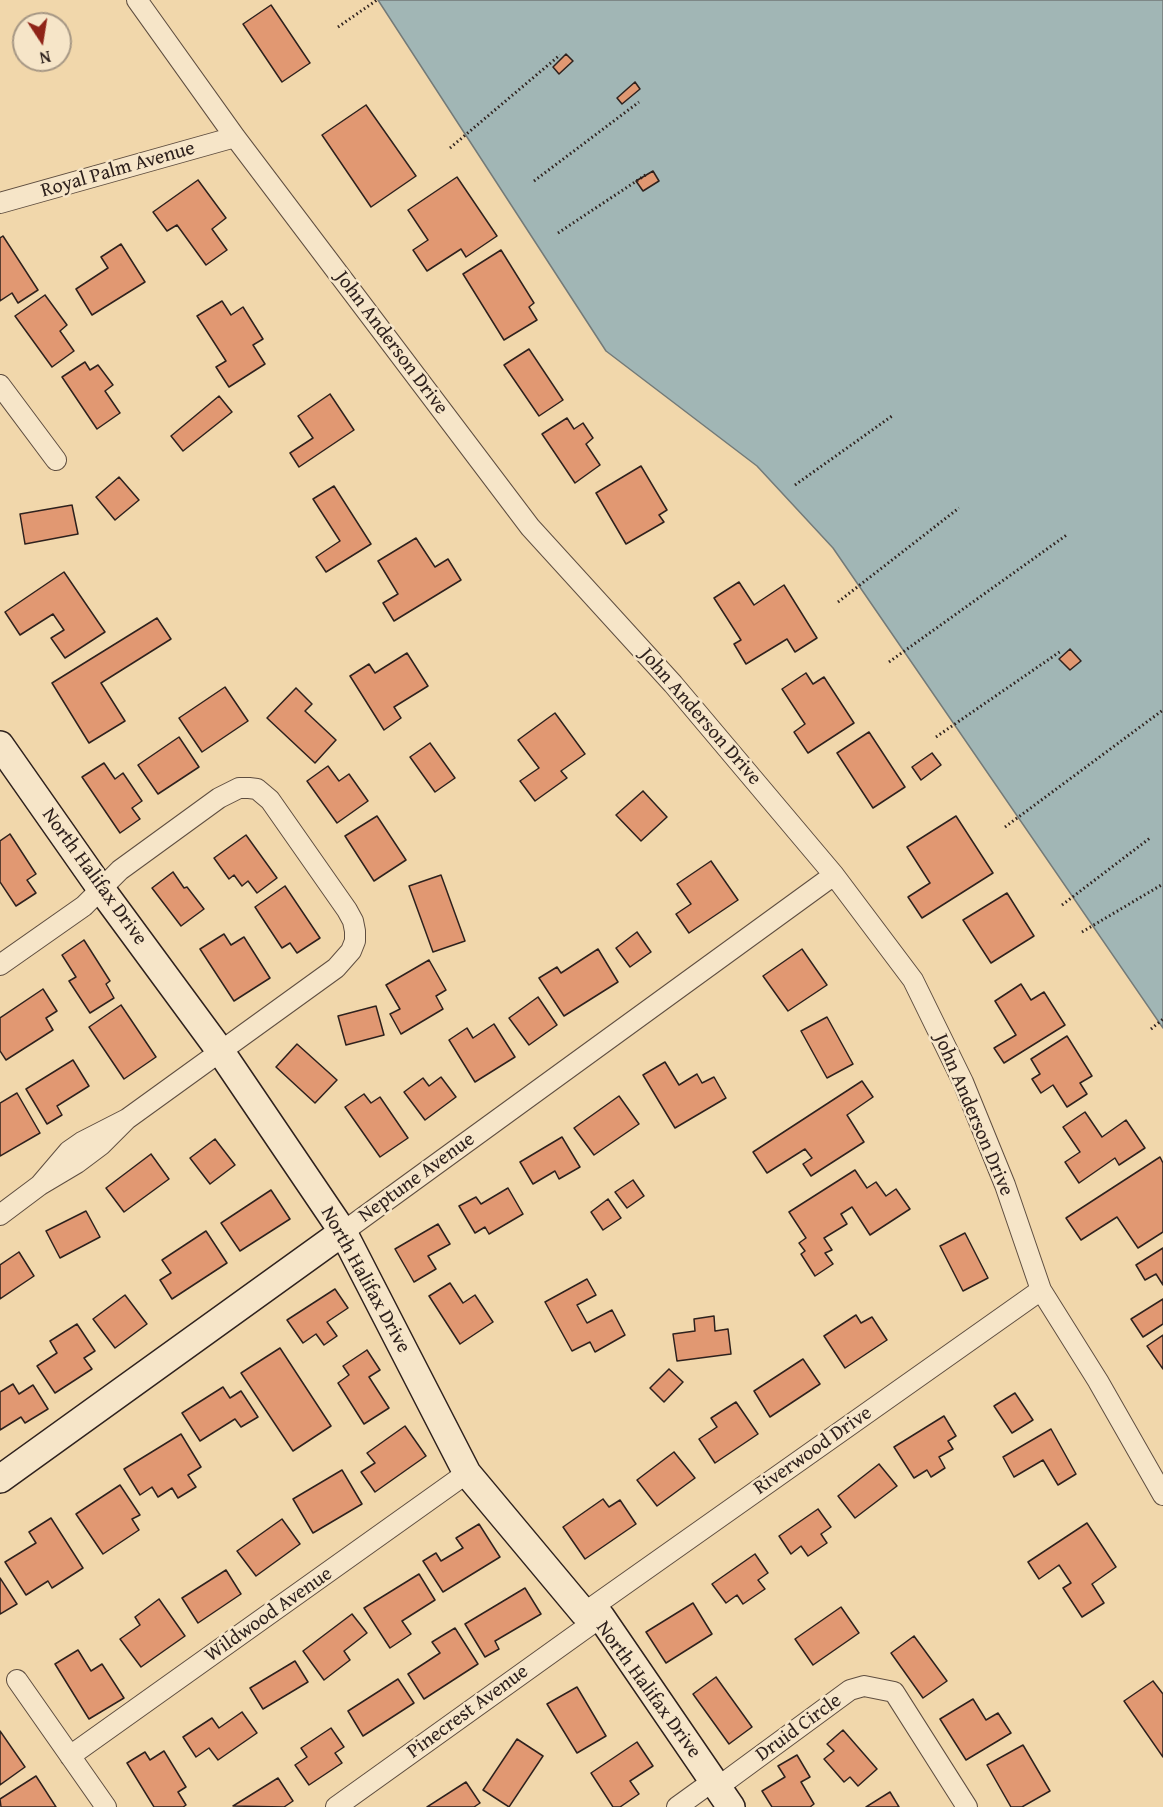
<!DOCTYPE html>
<style>
body{margin:0}
#map{position:relative;width:1163px;height:1807px;overflow:hidden;background:#f1d7ab;font-family:"Gentium Book Plus",serif}
canvas{display:block}
.north{position:absolute;left:12px;top:12px;width:60px;height:60px;box-sizing:border-box;background:#f6e5c8;border:2px solid #a69784;border-radius:50%;rotate:168deg;font-size:16px;font-weight:700;line-height:24px;text-align:center;color:#2e211d}
.north::after{content:'';display:block;margin:auto;width:21px;height:27px;background:#8f2418;clip-path:polygon(50% 0,100% 100%,50% 72%,0 100%)}
</style>
<div id="map">
<canvas width="1163" height="1807"></canvas>
<div class="north">N</div>
</div>
<script>
const ctx = document.querySelector('canvas').getContext('2d');
ctx.lineJoin = 'round';
function fillPath(path, color) { ctx.fillStyle = color; ctx.fill(path, 'evenodd'); }
const shape = rows => new Path2D(rows.map(r => 'M' + r).join(''));
function stroke(path, color, width, dash) { ctx.strokeStyle = color; ctx.lineWidth = width; ctx.lineCap = dash ? 'butt' : 'round'; ctx.setLineDash(dash || []); ctx.stroke(path); }
function drawText(font, color, halo, rows, align = 'center') {
  ctx.font = font + ' "Gentium Book Plus",serif'; ctx.lineWidth = 5; ctx.setLineDash([]); ctx.textBaseline = 'middle'; ctx.strokeStyle = halo; ctx.fillStyle = color; for (const [text, x, y, turn = 0] of rows) {
    ctx.save(); ctx.translate(x, y); ctx.rotate((+turn || 0) * Math.PI / 180); ctx.textAlign = isNaN(turn) ? turn : align; if (halo) ctx.strokeText(text, 0, 0); ctx.fillText(text, 0, 0); ctx.restore();
  }
}
const water = shape([
 [378,0,1163,0,1163,1028,833,548,757,466,606,351,378,0]
]);
const building = shape([
 [271,5,310,63,282,82,243,24,271,5],
 [566,54,573,61,559,74,553,67,566,54],
 [635,82,640,89,622,104,617,98,635,82],
 [366,105,416,176,371,207,322,135,366,105],
 [653,171,659,181,643,191,636,181,653,171],
 [457,177,497,236,466,257,461,249,427,271,413,250,428,240,408,210,457,177],
 [198,180,226,218,212,229,227,250,206,265,177,225,167,231,153,212,198,180],
 [3,236,38,290,18,303,12,293,0,301,0,238,3,236],
 [121,244,145,282,92,315,76,289,108,268,101,257,121,244],
 [501,250,534,303,529,307,537,320,504,340,463,274,501,250],
 [45,295,67,325,60,331,74,351,52,367,15,316,45,295],
 [222,301,231,315,243,307,263,339,253,345,265,364,229,387,216,367,226,361,197,316,222,301],
 [529,349,563,400,539,416,504,365,529,349],
 [85,362,90,370,98,365,113,385,105,391,120,413,97,429,62,377,85,362],
 [330,394,354,430,299,467,290,453,313,438,298,416,330,394],
 [219,396,232,412,183,451,171,436,219,396],
 [567,418,574,429,583,423,593,438,586,444,600,465,575,483,542,434,567,418],
 [641,466,667,510,659,515,664,522,626,544,596,493,641,466],
 [119,477,139,500,115,520,96,497,119,477],
 [334,486,371,544,326,572,316,557,340,541,313,499,334,486],
 [72,505,78,534,25,544,20,514,72,505],
 [416,538,435,567,448,559,461,580,394,621,383,603,398,594,378,561,416,538],
 [64,572,105,632,65,658,51,638,64,630,53,614,20,635,5,612,64,572],
 [739,582,754,605,784,585,817,638,795,652,787,639,746,664,734,644,741,640,714,598,739,582],
 [157,618,171,639,101,683,125,721,89,743,52,683,157,618],
 [1070,649,1081,661,1070,670,1059,659,1070,649],
 [407,653,428,686,394,707,401,718,384,730,350,676,369,664,375,673,407,653],
 [806,673,813,684,824,677,854,723,808,753,794,732,805,724,782,689,806,673],
 [225,687,248,721,202,752,179,718,225,687],
 [296,688,312,704,305,711,336,740,315,763,267,718,296,688],
 [555,713,585,754,561,771,567,778,535,801,520,781,539,768,518,740,555,713],
 [869,732,905,787,873,808,837,753,869,732],
 [179,737,199,767,158,794,138,765,179,737],
 [430,743,455,778,435,792,410,757,430,743],
 [932,753,941,765,921,780,912,767,932,753],
 [104,763,115,779,123,773,142,801,132,808,140,819,120,833,82,777,104,763],
 [328,766,339,781,349,774,368,801,337,823,307,781,328,766],
 [643,791,667,817,641,841,616,815,643,791],
 [377,816,406,860,374,881,345,836,377,816],
 [956,816,993,873,922,918,908,897,930,883,907,847,956,816],
 [10,834,36,874,27,880,36,893,16,906,0,882,0,841,10,834],
 [246,835,277,878,257,893,248,881,242,886,234,875,229,879,214,858,246,835],
 [711,861,738,900,689,933,676,914,691,904,677,884,711,861],
 [173,872,184,888,187,887,204,909,181,926,152,888,173,872],
 [441,875,465,941,433,952,409,886,441,875],
 [285,886,320,938,297,953,290,943,282,948,255,907,285,886],
 [1007,893,1034,936,991,963,963,920,1007,893],
 [637,932,651,952,630,967,616,948,637,932],
 [224,934,231,945,244,937,270,978,234,1001,200,949,224,934],
 [84,940,110,981,106,984,114,998,90,1013,69,981,76,977,62,955,84,940],
 [598,949,618,982,564,1016,539,978,557,967,561,973,598,949],
 [802,949,827,985,788,1011,763,976,802,949],
 [429,960,446,990,436,996,443,1009,401,1034,390,1014,400,1009,386,985,429,960],
 [1021,984,1031,1000,1044,992,1065,1025,1004,1063,994,1048,1016,1035,995,1001,1021,984],
 [43,989,57,1011,46,1018,53,1030,6,1060,0,1051,0,1018,43,989],
 [538,997,557,1025,529,1045,509,1018,538,997],
 [121,1005,156,1057,124,1079,89,1027,121,1005],
 [376,1006,384,1035,346,1045,338,1016,376,1006],
 [827,1017,853,1064,827,1078,801,1031,827,1017],
 [494,1024,515,1057,475,1082,449,1040,467,1028,473,1038,494,1024],
 [1067,1036,1092,1076,1080,1083,1087,1094,1067,1107,1053,1085,1041,1093,1032,1079,1040,1074,1031,1059,1067,1036],
 [297,1044,337,1080,315,1103,276,1067,297,1044],
 [73,1060,89,1086,57,1106,62,1115,47,1124,26,1089,73,1060],
 [665,1062,679,1085,697,1074,702,1083,714,1077,726,1098,675,1128,643,1075,665,1062],
 [441,1077,456,1097,425,1120,404,1092,423,1078,429,1086,441,1077],
 [862,1081,873,1097,847,1115,864,1142,811,1176,803,1164,812,1158,805,1149,767,1173,753,1152,862,1081],
 [17,1093,40,1133,0,1156,0,1103,17,1093],
 [364,1094,371,1103,380,1097,408,1138,380,1157,345,1107,364,1094],
 [619,1096,639,1124,594,1155,574,1128,619,1096],
 [1085,1112,1102,1137,1126,1120,1145,1148,1119,1165,1115,1158,1079,1183,1065,1162,1080,1152,1063,1127,1085,1112],
 [562,1137,580,1167,559,1179,555,1171,533,1184,520,1162,562,1137],
 [215,1139,235,1165,210,1184,190,1158,215,1139],
 [151,1154,169,1179,124,1212,106,1188,151,1154],
 [1160,1157,1163,1163,1163,1232,1138,1248,1117,1217,1081,1240,1066,1218,1160,1157],
 [855,1170,867,1188,876,1182,886,1196,896,1189,910,1209,870,1235,852,1207,841,1214,847,1224,824,1238,832,1250,825,1253,833,1264,815,1276,801,1254,805,1251,799,1243,806,1238,789,1212,855,1170],
 [633,1180,644,1196,627,1208,615,1192,633,1180],
 [508,1188,523,1214,489,1234,485,1227,475,1233,459,1206,476,1197,481,1204,508,1188],
 [271,1190,290,1219,240,1251,221,1223,271,1190],
 [608,1199,621,1218,603,1230,591,1212,608,1199],
 [86,1211,100,1237,60,1258,46,1231,86,1211],
 [438,1224,450,1244,428,1256,436,1269,414,1282,395,1249,438,1224],
 [206,1231,227,1263,172,1299,160,1280,171,1273,162,1260,206,1231],
 [965,1233,988,1278,963,1291,940,1246,965,1233],
 [1163,1248,1163,1285,1156,1274,1145,1280,1136,1265,1163,1248],
 [19,1252,34,1276,0,1299,0,1265,19,1252],
 [587,1279,596,1295,577,1305,587,1323,612,1310,625,1335,595,1352,590,1342,572,1351,545,1302,587,1279],
 [450,1283,463,1303,475,1295,493,1322,460,1344,429,1296,450,1283],
 [335,1289,348,1308,327,1322,337,1336,324,1345,316,1334,303,1343,287,1320,335,1289],
 [125,1295,147,1324,115,1348,93,1319,125,1295],
 [1163,1299,1163,1324,1143,1337,1131,1319,1163,1299],
 [856,1315,861,1323,872,1317,887,1340,845,1368,824,1336,856,1315],
 [714,1316,715,1331,728,1329,731,1354,677,1361,673,1334,695,1331,694,1319,714,1316],
 [77,1324,95,1351,84,1358,92,1369,55,1393,37,1366,57,1353,50,1341,77,1324],
 [1163,1335,1163,1369,1147,1346,1163,1335],
 [280,1348,331,1426,293,1451,241,1373,280,1348],
 [367,1350,380,1370,369,1377,389,1408,364,1424,338,1383,349,1375,343,1366,367,1350],
 [803,1359,820,1384,770,1417,754,1391,803,1359],
 [669,1369,683,1382,664,1402,650,1388,669,1369],
 [13,1384,19,1394,33,1385,48,1409,25,1423,21,1417,0,1430,0,1392,13,1384],
 [223,1387,230,1398,241,1391,258,1417,241,1427,235,1419,200,1441,182,1413,223,1387],
 [1015,1393,1033,1420,1012,1433,994,1406,1015,1393],
 [736,1402,758,1434,715,1463,699,1439,717,1427,711,1418,736,1402],
 [944,1416,956,1436,948,1441,953,1449,939,1457,945,1468,931,1477,927,1470,914,1478,894,1447,944,1416],
 [405,1426,426,1456,375,1492,361,1472,375,1463,367,1453,405,1426],
 [1051,1429,1076,1474,1058,1485,1043,1460,1014,1477,1003,1457,1051,1429],
 [181,1434,201,1467,188,1475,196,1487,178,1498,172,1488,158,1497,152,1487,140,1495,124,1469,181,1434],
 [674,1452,695,1478,657,1506,637,1480,674,1452],
 [879,1464,897,1486,855,1518,838,1496,879,1464],
 [342,1470,362,1504,313,1533,293,1499,342,1470],
 [120,1485,140,1515,132,1519,139,1530,103,1554,76,1514,120,1485],
 [603,1499,609,1507,620,1500,636,1524,585,1559,563,1527,603,1499],
 [818,1509,831,1527,821,1534,827,1543,808,1556,801,1546,791,1554,779,1536,818,1509],
 [51,1518,83,1568,52,1588,48,1581,26,1595,5,1562,36,1543,29,1532,51,1518],
 [282,1519,300,1544,256,1576,237,1551,282,1519],
 [1087,1523,1116,1567,1092,1584,1104,1603,1082,1617,1063,1588,1071,1583,1059,1565,1039,1579,1028,1562,1087,1523],
 [479,1524,500,1557,443,1592,423,1561,436,1553,441,1561,463,1548,456,1538,479,1524],
 [755,1554,768,1573,758,1580,765,1589,743,1604,737,1595,726,1603,712,1584,755,1554],
 [226,1570,241,1594,198,1623,182,1598,226,1570],
 [419,1574,435,1600,402,1621,411,1634,390,1648,364,1608,419,1574],
 [0,1578,17,1604,0,1614,0,1578],
 [525,1588,541,1614,495,1641,499,1649,485,1657,465,1624,525,1588],
 [159,1599,185,1636,141,1667,120,1639,140,1625,135,1617,159,1599],
 [693,1603,712,1634,666,1663,646,1632,693,1603],
 [841,1607,859,1633,813,1665,795,1639,841,1607],
 [352,1614,367,1633,344,1651,350,1660,324,1680,303,1651,352,1614],
 [455,1628,478,1664,424,1699,408,1674,440,1653,432,1642,455,1628],
 [914,1636,947,1681,923,1698,891,1653,914,1636],
 [78,1650,91,1671,102,1664,124,1698,89,1719,55,1664,78,1650],
 [295,1661,308,1682,263,1709,250,1688,295,1661],
 [716,1677,752,1727,729,1744,693,1694,716,1677],
 [398,1679,414,1703,363,1736,348,1711,398,1679],
 [1153,1681,1163,1694,1163,1757,1124,1701,1153,1681],
 [577,1687,606,1736,577,1753,547,1704,577,1687],
 [973,1699,986,1720,998,1713,1011,1733,966,1760,940,1719,973,1699],
 [242,1712,257,1733,218,1760,209,1748,196,1757,183,1737,212,1718,219,1728,242,1712],
 [331,1728,344,1747,335,1753,342,1763,309,1785,295,1765,307,1757,301,1748,331,1728],
 [843,1730,877,1769,858,1786,850,1777,844,1782,824,1759,834,1751,827,1744,843,1730],
 [0,1731,25,1767,0,1785,0,1731],
 [517,1739,543,1756,509,1807,483,1790,517,1739],
 [637,1742,653,1766,630,1781,639,1794,620,1807,613,1807,591,1773,637,1742],
 [1023,1745,1050,1791,1022,1807,1011,1807,987,1765,1023,1745],
 [164,1751,186,1787,178,1792,186,1805,183,1807,154,1807,127,1763,145,1752,150,1760,164,1751],
 [797,1755,810,1777,801,1782,814,1804,810,1807,772,1807,762,1791,785,1777,778,1766,797,1755],
 [36,1776,56,1807,1,1807,0,1799,36,1776],
 [278,1778,293,1801,284,1807,233,1806,278,1778],
 [466,1782,480,1803,474,1807,427,1807,466,1782],
 [890,1792,899,1807,866,1807,890,1792]
]);
const path = shape([
 [338,27,377,0],
 [450,148,560,55],
 [534,181,639,102],
 [558,233,647,174],
 [795,485,892,416],
 [838,602,959,508],
 [889,662,1068,534],
 [936,737,1061,651],
 [1005,827,1163,710],
 [1062,905,1150,838],
 [1082,932,1163,884],
 [1151,1029,1163,1019]
]);
const street = shape([
 [137,0,235,137,530,527,673,684,834,875,913,980,963,1082,1005,1185,1041,1290,1098,1381,1163,1495],
 [0,203,235,137],
 [0,385,56,460],
 [0,965,84,906,120,870,219,798,239,788,249,788,257,789,270,800,347,910,353,921,355,931,355,941,351,951,336,968,127,1119],
 [0,1215,40,1185,77,1163,101,1145,127,1119,82,1142,69,1151,40,1185],
 [343,1232,834,875],
 [584,1613,1041,1290],
 [17,1680,106,1807],
 [70,1756,467,1473],
 [718,1787,850,1690,864,1686,894,1692,967,1807],
 [336,1807,601,1617],
 [677,1807,713,1781]
]);
const secondary = shape([
 [0,745,101,889,221,1052,343,1232,467,1473,584,1613,601,1617,731,1807],
 [0,1479,343,1232]
]);
const streetNames = [
 ["Royal Palm Avenue",118,170,-16],
 ["John Anderson Drive",391,343,53],
 ["John Anderson Drive",700,717,49],
 ["North Halifax Drive",94,877,54],
 ["John Anderson Drive",973,1115,67],
 ["Neptune Avenue",417,1178,-36],
 ["North Halifax Drive",365,1280,61],
 ["Riverwood Drive",813,1451,-35],
 ["Wildwood Avenue",269,1615,-35],
 ["North Halifax Drive",648,1690,54],
 ["Pinecrest Avenue",468,1712,-36],
 ["Druid Circle",799,1728,-36]
];
fillPath(water, '#a1b6b5');
stroke(water, '#737a78', 1.5);
fillPath(building, '#e19872');
stroke(building, '#2e211d', 1.5);
stroke(street, '#5f4e40', 22);
stroke(secondary, '#2e211d', 30);
stroke(path, '#2e211d', 3, [1.5, 3]);
stroke(street, '#f6e5c8', 20);
stroke(secondary, '#f6e5c8', 27);
drawText('20px', '#2e211d', '#f6e5c8', streetNames);
</script>
